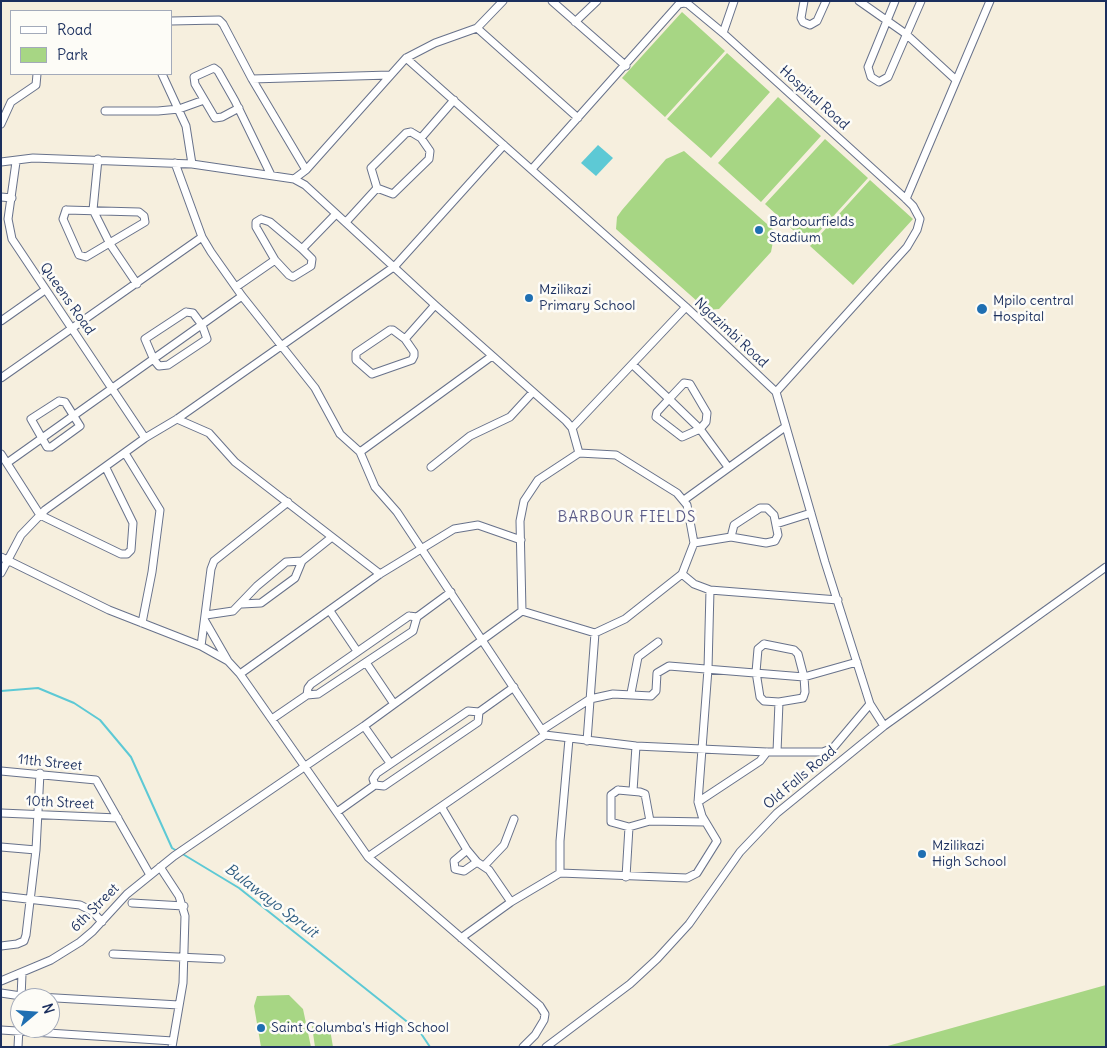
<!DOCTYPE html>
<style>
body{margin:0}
#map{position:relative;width:1107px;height:1048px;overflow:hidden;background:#f6efde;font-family:Delius,sans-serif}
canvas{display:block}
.frame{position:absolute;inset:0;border:2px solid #1b2f5e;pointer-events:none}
.legend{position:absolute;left:10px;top:10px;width:162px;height:65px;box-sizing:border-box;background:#fdfcf7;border:1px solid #a3aaba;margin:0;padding:6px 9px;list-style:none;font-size:15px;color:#1b2f5e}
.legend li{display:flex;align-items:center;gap:10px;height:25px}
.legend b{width:25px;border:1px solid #a3aaba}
.north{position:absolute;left:10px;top:988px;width:50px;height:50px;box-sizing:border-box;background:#fdfcf7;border:1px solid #a3aaba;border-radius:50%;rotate:72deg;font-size:14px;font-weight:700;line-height:20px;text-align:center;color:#1b2f5e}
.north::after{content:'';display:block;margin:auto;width:18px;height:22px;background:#1f6fb2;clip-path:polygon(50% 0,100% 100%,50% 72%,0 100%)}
</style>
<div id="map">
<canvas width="1107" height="1048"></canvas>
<div class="frame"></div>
<ul class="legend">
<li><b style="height:6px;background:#fff"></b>Road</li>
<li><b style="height:14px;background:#a7d684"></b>Park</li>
</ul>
<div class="north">N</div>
</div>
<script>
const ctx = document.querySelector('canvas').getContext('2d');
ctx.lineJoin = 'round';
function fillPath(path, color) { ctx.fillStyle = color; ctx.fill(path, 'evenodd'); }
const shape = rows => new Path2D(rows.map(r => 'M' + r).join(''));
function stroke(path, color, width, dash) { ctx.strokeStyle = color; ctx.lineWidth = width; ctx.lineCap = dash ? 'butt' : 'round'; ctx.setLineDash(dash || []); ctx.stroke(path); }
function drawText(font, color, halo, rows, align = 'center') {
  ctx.font = font + ' Delius,sans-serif'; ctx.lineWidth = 5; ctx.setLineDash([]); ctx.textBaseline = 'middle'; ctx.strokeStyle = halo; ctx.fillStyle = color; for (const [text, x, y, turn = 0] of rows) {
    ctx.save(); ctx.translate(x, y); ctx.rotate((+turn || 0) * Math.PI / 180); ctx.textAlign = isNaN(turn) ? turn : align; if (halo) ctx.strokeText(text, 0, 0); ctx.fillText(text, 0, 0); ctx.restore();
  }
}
const green = shape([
 [682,12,725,51,665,117,622,78],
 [727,53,770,92,711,158,667,119],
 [778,97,821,136,761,202,718,163],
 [825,139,868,178,808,244,765,204],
 [684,151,775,231,771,252,719,309,707,310,616,229,617,217,622,210,666,159],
 [870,180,913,219,853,285,810,246],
 [1106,985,1106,1047,884,1047],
 [289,995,303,1009,311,1047,261,1047,254,1006,257,996],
 [329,1023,333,1047,315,1047,312,1026]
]);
const water = shape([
 [598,145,613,158,596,176,581,163]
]);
const stream = shape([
 [1,691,38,688,74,703,100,720,131,757,172,848,177,851],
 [181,853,239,888,420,1032,430,1047]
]);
const minor = shape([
 [552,1,626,66],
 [804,1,801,18,803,22,810,25,817,21,826,1],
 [859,1,906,34,956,80],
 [895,1,868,67,871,77,879,82,888,77,921,1],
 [171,21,219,20,223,24,252,79,306,170],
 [575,22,597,1],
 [477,28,578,118],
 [723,33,734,1],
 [406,58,686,307,776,392,825,562,870,704,884,726],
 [162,74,186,126,192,164],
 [252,79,390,75],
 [239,108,222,117,215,118,195,84,194,77,214,68,218,71,235,101,271,175],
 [105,111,158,111,179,109,204,100],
 [1,124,11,102,36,85,37,74],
 [411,132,421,138,430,151,429,159,393,194,377,188,371,168,406,133,411,132],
 [421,138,454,100],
 [98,159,93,210,110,244,137,284],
 [1,162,33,158,192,164,294,179,305,185,435,305,566,421,572,428,579,453],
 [16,162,8,219,12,239,145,438],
 [175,163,202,237,211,252,242,296,315,388,340,434,360,452,375,487,397,512,545,735,636,746,767,752,823,752,833,748,870,704],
 [532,169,679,4,684,3,688,4,723,33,906,199,913,206,920,219,917,230,907,247,776,392],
 [294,179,306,170,406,58,435,43,477,28,503,1],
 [1,197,12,198],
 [906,199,990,1],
 [66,210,139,212,144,216,145,222,86,257,79,255,63,219,66,210],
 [261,219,270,222,302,249,312,259,311,266,293,277,289,275,275,260,256,227,256,222,261,219],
 [346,222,377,188],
 [302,249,336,214],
 [236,287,275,260],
 [186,312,193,313,202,325,207,339,168,365,159,366,154,360,145,339,186,312],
 [1,321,45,290],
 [390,330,393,330,405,339,414,352,414,356,412,360,372,374,356,360,356,353,390,330],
 [405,339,435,305],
 [633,365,669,399,684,383,690,384,707,413,706,422,700,429,682,437,656,417,657,412,669,399,700,429,728,467],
 [1,378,202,237],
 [59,401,65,402,80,426,51,447,47,447,31,419,59,401],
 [177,419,209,433,235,462,380,574],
 [572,428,686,307],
 [360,452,492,356],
 [125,453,160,510,152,572,142,623],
 [579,453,616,455,677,493,687,505,694,543,682,574,625,619,595,633,522,611,520,521,524,501,538,480,579,453],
 [1,454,40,515,121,554,127,554,131,550,133,523,106,468],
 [7,463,242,296],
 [431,467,470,436,510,417,533,392],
 [684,500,785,427],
 [776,524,811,513],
 [694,543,731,537,734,525,760,508,767,508,774,515,778,535,775,541,766,543,731,537],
 [1,557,109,610,201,646,228,661,240,674,368,857,540,1006,545,1014,544,1020,535,1035,523,1047],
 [1,573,21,535,45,510,145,438,177,419,395,266,504,145],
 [682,574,694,584,710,590,838,600],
 [242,604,261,603,295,578,302,561,332,537],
 [330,611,357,651],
 [206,615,233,611,257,586,286,562,302,561],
 [409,616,417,617,413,631,318,694,307,695,308,688,311,684,409,616],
 [417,617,451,592],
 [205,621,228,661],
 [764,644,794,650,798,654,804,677,805,692,803,698,779,702,764,701,760,697,756,672,758,649,764,644],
 [201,646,211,569,214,561,288,502],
 [367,664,394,704],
 [240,674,380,574,454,529,478,525,521,540],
 [631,693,638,657,658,642],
 [479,712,468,711,377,773,373,779,375,785,384,786,478,722,479,712,514,687],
 [272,719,307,695],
 [364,726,390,763],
 [542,730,590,699,613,694,651,696,656,691,657,673,669,666,804,677,857,662],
 [587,741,595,633],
 [777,752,779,702],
 [1,771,96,780,150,875],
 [618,790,640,792,645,794,650,821,629,827,611,822,611,795,618,790],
 [633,791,636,746],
 [698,802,760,761,767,752],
 [442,808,467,850,477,862,489,870,511,902],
 [337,812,375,785],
 [1,813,118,818],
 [650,821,705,822],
 [1,847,36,850],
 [467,850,454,861,455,869,464,871,477,862],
 [368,857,545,735],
 [484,866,504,845,514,819],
 [160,867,179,896,185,916,183,983,172,1047],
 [560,873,560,841,569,739],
 [626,877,629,827],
 [1,896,80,905,92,911,102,922],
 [132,903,184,906],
 [461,938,511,902,560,873,687,878,697,873,717,841,702,816,698,802,708,669,710,590],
 [1,946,17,944,24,941,26,935,36,850,40,773],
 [113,954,221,959],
 [1,981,51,960,80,942,93,931,127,894,174,856,364,726,522,611],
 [1,993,21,996,179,1005],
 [21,998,22,974],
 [1,1030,173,1041],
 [18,1047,20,1008],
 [546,1047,630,984,657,959,689,924,740,852,777,813,884,726,1106,567]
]);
const markers = [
 [759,230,5,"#1f6fb2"],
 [529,298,5,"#1f6fb2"],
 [982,309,6,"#1f6fb2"],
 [922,854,5,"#1f6fb2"],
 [261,1028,5,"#1f6fb2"]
];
const streetNames = [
 ["Hospital Road",814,98,42],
 ["Queens Road",67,299,55],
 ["Ngazimbi Road",731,333,43],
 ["11th Street",50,763,6],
 ["Old Falls Road",800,778,-40],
 ["10th Street",60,803,3],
 ["6th Street",95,908,-45]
];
const poiNames = [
 ["Barbourfields",769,222],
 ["Stadium",769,238],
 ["Mzilikazi",539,290],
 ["Primary School",539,306],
 ["Mpilo central",993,301],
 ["Hospital",993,317],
 ["Mzilikazi",932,846],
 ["High School",932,862],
 ["Saint Columba's High School",271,1028]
];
const neighbourhoodNames = [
 ["BARBOUR FIELDS",627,518]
];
const waterNames = [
 ["Bulawayo Spruit",271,901,37]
];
fillPath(green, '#a7d684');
fillPath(water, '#5dc9d5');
stroke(stream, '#5dc9d5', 2);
stroke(minor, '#68728b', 9);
stroke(minor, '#fff', 7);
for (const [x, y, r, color] of markers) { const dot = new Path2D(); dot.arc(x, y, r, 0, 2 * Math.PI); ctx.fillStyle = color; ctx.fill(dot); stroke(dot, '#fdfcf7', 2); }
drawText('14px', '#1b2f5e', '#fdfcf7', streetNames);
drawText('14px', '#1b2f5e', '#fdfcf7', poiNames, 'left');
ctx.letterSpacing = '1px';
drawText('15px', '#5c5c88', '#fdfcf7', neighbourhoodNames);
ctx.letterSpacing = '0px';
drawText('italic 15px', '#2f5d82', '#fdfcf7', waterNames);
</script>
